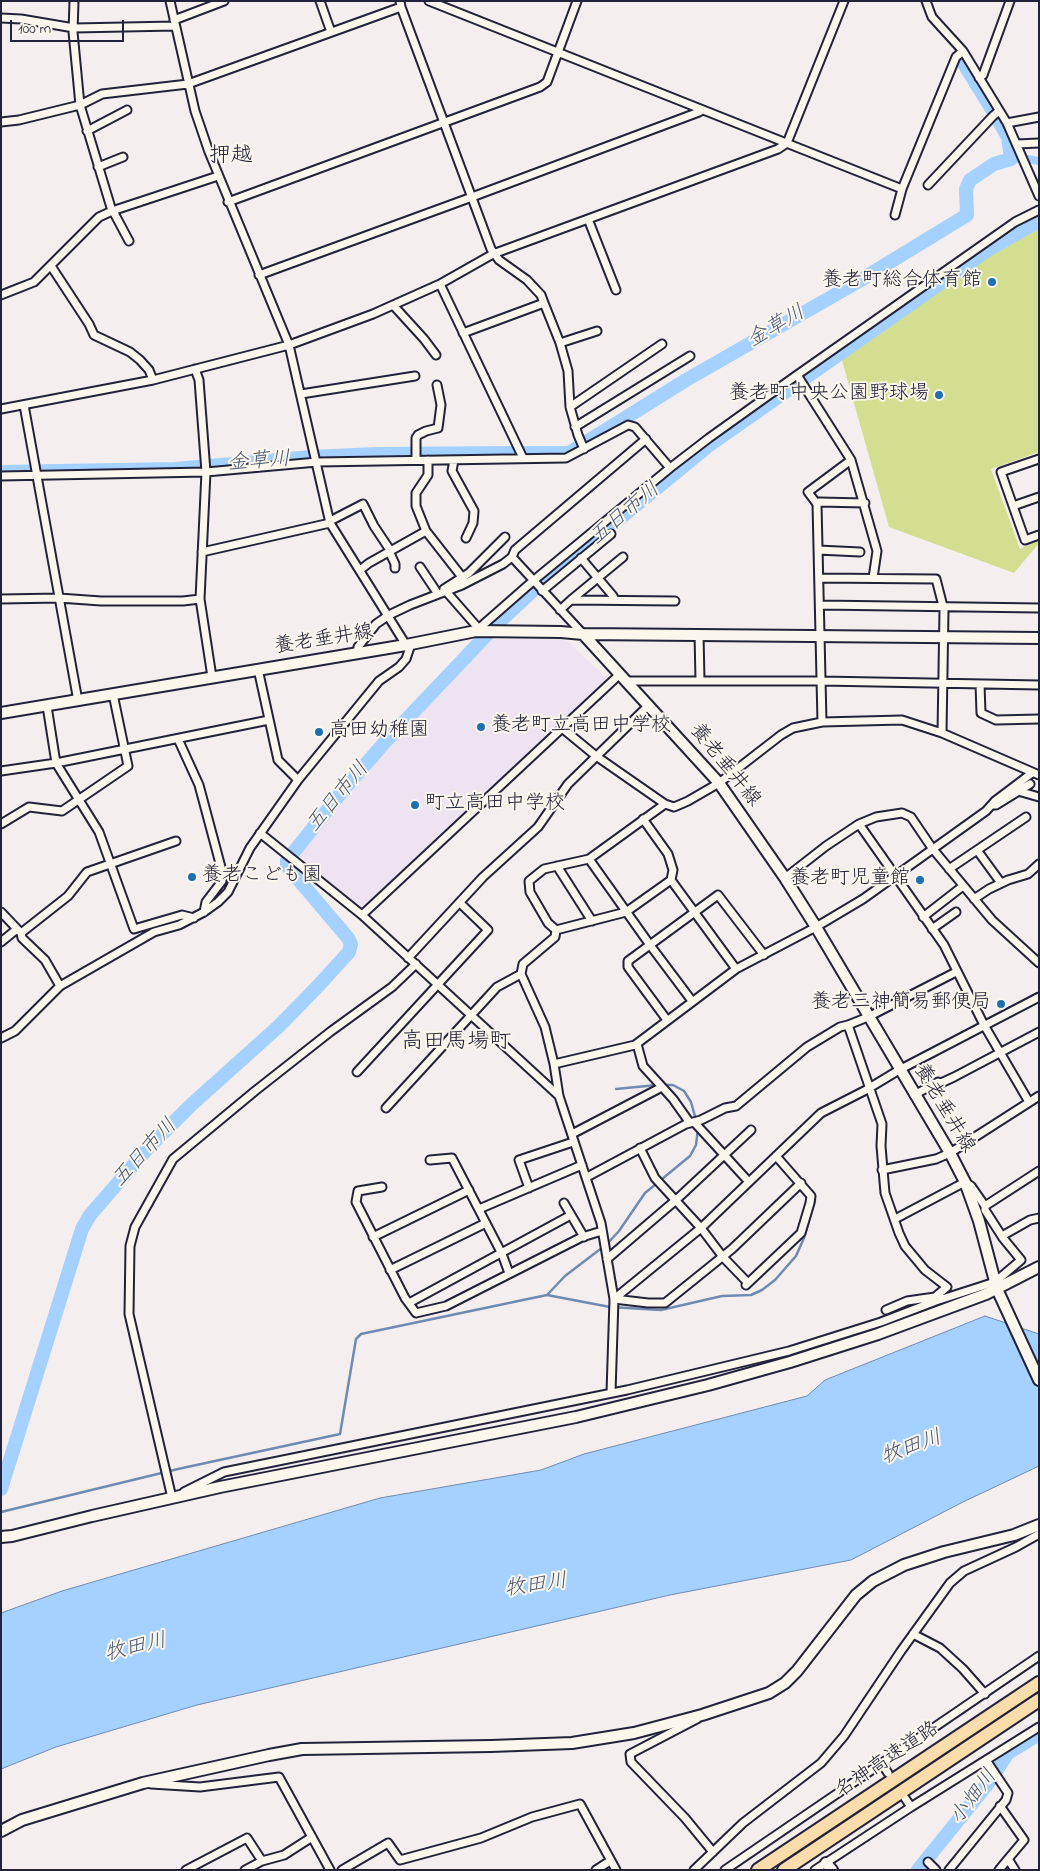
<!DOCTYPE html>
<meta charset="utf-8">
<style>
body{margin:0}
#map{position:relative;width:1040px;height:1871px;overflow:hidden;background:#f5eeee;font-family:"Indie Flower",sans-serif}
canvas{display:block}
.frame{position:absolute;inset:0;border:2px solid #22223b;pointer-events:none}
.scale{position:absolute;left:10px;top:20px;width:114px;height:22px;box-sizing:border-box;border:2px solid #22223b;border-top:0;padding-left:6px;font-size:15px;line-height:18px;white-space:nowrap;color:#22223b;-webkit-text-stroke:4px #fbf7ec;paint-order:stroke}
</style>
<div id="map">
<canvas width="1040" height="1871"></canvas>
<div class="frame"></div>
<div class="scale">100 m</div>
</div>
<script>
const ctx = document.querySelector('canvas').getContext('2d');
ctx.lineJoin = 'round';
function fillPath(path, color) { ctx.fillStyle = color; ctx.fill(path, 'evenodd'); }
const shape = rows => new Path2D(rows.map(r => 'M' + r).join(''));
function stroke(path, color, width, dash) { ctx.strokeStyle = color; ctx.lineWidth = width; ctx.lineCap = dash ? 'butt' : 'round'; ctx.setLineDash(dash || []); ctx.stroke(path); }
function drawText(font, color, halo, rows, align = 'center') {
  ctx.font = font + ' "Indie Flower","Klee One",sans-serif'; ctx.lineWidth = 4; ctx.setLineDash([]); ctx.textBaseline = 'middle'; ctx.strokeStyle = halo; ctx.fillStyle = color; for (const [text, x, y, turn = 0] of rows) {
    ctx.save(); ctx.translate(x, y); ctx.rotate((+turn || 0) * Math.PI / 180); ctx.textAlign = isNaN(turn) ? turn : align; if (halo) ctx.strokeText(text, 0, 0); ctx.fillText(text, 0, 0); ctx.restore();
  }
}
const built = shape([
 [488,639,561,639,569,642,608,680,365,907,358,907,298,855,362,775]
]);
const green = shape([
 [1039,224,1039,452,991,469,1020,549,1039,539,1039,543,1014,573,889,527,841,357,1001,245]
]);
const water = shape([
 [985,1316,1039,1334,1039,1466,963,1502,851,1560,670,1595,197,1705,56,1747,1,1769,1,1613,62,1591,380,1498,541,1470,584,1454,807,1396,825,1380,985,1316]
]);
const stream = shape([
 [663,1085,673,1085,684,1091,691,1102,696,1120],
 [616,1089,657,1085],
 [607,1244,619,1231,645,1193,690,1156,696,1145,698,1128],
 [547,1295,565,1276,603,1247],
 [1,1512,178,1469,340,1434,356,1339,361,1334,547,1295,610,1307,661,1310,722,1296,751,1295,762,1290,775,1280,796,1256,804,1238,815,1200]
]);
const canal = shape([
 [1011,159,1016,159],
 [1028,159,1039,161]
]);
const river = shape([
 [961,59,993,111],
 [525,453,569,453,686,380,854,284,967,215,966,189,970,180,994,164,1011,159,1008,137,997,118],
 [1,472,175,469,312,457,377,454,516,453],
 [1,1489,82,1229,90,1215,149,1147,191,1105,279,1026,319,985,349,952,351,944,348,938,287,866,287,861,293,853,344,789,385,742,496,625,541,583,708,446,989,249,1039,221],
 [918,1870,989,1782,1008,1753,1039,1734]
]);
const street = shape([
 [170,1,195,111,209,152,289,345,330,523,406,645],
 [320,1,331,32],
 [400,1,401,7,491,249,499,260,527,280,541,295,544,303,560,343,568,371,570,407,578,435,584,449],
 [429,1,902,189],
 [926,1,932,17,963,51,1007,123,1039,196],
 [1,18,21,19,74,28,175,26],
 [174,20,224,1],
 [979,78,983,75,1010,1],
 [1,122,19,120,80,105,102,94,188,84,401,7],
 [1007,123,1039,117],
 [87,131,127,110],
 [1017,144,1039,143],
 [98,167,123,157],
 [928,185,993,116,999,111],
 [228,202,540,87,547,82,577,1],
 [112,211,218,176],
 [113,211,129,241],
 [895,215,902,189,956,57,963,51],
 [588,219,616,290],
 [51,266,89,324,94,335,130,352,140,360,149,370,153,380],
 [259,275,472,197,699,112,702,110],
 [440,284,523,458],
 [1,295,34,282,99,217,112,211,80,105,73,32,74,1],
 [393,305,424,339,436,355],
 [463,333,544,303],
 [560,343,597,331],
 [195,369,199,380,206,472,200,599,212,677],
 [797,375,851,460,877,551,873,578],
 [301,394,415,376],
 [24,405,78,701],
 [570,407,662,344],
 [1,409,153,380,289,345,373,314,440,284,493,254,778,149,787,143,844,1],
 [575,427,690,356],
 [1039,459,1001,472,1025,540,1039,535],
 [416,460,416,438,418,435,426,431,438,428,441,405,437,385],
 [428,460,428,475,416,493,416,506,426,531,462,577],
 [454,460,452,471,474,511,473,523,466,538],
 [1,476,206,472,317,462,566,458,628,425,635,427,670,468],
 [816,503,819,502,865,503],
 [1013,506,1039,497],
 [330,521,363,504,374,526,390,550],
 [818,550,860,552],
 [389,551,395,564,395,568],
 [202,552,330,523],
 [512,557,515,550,646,439],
 [581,558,613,596,615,600],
 [420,567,438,594],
 [360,570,369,563,426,531],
 [819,578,936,579,944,610,942,733],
 [542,591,611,534],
 [1,599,59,598,101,601,183,601,200,599],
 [571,600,623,557],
 [820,605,1039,608],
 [560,610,571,600,675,601],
 [479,629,444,589,469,573,505,537],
 [476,631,533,581,670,468,709,438,797,375,1015,222,1039,210],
 [699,634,700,680],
 [357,653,358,647,376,624,389,615,410,605,462,585,503,564,512,557,583,634],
 [258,669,278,760,298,780],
 [626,681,821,681,1039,685],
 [980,684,981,713,996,720,1039,719],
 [47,706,56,763,99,832,134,929,182,915,194,918],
 [822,722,817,504,808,492,851,460],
 [562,728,596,756,665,804,674,807,688,801,719,783,781,735,793,728,822,722,902,720,942,733,1039,775],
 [178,739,199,785,222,871,222,881,206,902,204,912],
 [1,771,56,763,269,720],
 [1018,791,1039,797],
 [994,805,996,805,1030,784],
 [1,824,29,807,62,811,128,766,113,694],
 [859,824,944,945,984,1025,1029,1102],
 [260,833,362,915,559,1096],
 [977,850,1001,883],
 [589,859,650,945,692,1001],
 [557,866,592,921],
 [949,869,1026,817],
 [785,878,826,846,859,824,876,817,902,813,911,817,932,848,992,920,1039,963],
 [671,880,736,969],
 [974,899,989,889,1008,880,1028,874,1039,864],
 [1,912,21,933,22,938,45,960,60,986],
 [362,915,620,674],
 [923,917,963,886],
 [932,929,956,912],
 [556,930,548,923,530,892,529,881,544,869,589,859,665,804],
 [21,933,68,896,87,872,176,841],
 [1,942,17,929],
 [408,958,483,877,538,827,568,784,649,705],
 [667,1020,628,967,628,961,718,895,764,955],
 [848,1025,882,1124,881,1146,885,1193,899,1233,905,1246,925,1270,947,1287,935,1297,936,1301],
 [1,1038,15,1031,60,986,154,932,179,925,204,912,218,902,228,892,250,848,298,780,379,681,399,667,406,659,411,644],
 [637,1044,643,1066,673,1099,690,1123],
 [554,1064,635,1045,736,969,816,927,863,899,986,811,995,801,1032,773],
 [357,1072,488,930,460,903],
 [914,1095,938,1082,941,1083,954,1077,1039,1032],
 [386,1108,497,987,521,974],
 [694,1122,749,1182],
 [572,1134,662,1087],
 [640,1148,655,1178,701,1228,723,1257,748,1283],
 [430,1160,452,1158,502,1254,509,1273],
 [882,1170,936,1159,950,1153,1039,1096],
 [587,1177,686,1124,701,1120,725,1108,736,1106,807,1047,840,1027,848,1025,868,1017,956,972],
 [382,1187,358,1191,356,1202,405,1298,416,1313,446,1306,582,1237,602,1231],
 [529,1188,519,1160,573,1142],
 [564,1203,584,1237],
 [479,1209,582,1165],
 [895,1219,965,1182,971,1186,985,1206,1039,1171],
 [1002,1236,1030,1220,1039,1218],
 [373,1237,469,1190],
 [607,1259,676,1200,751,1130],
 [390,1270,486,1223],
 [746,1285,801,1233,810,1203,811,1196,776,1156],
 [614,1299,701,1228,821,1113,866,1090,899,1070,1039,997],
 [614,1299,648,1303,665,1303,732,1249,801,1183],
 [409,1303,571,1215],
 [886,1310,907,1301,935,1297],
 [611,1393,614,1299,601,1223,559,1096,554,1064,545,1027,521,974,523,964,555,937,556,930,626,912,671,880,673,870,668,854,643,819],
 [184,1492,224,1472,627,1390,789,1351,881,1322,936,1301,995,1282,1021,1260,1003,1238,985,1210,985,1206],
 [174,1497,172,1498,129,1314,130,1246,135,1227,173,1159,255,1091,330,1032,392,987,416,964],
 [913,1634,940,1648,963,1669,985,1694],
 [697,1719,630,1754,631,1762,685,1818,713,1852],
 [882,1764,888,1773],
 [151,1784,200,1787,279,1777,330,1870],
 [905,1798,911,1807],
 [1000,1806,1024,1840,1008,1859,1015,1870],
 [928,1862,936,1870],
 [186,1870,247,1838,262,1861],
 [245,1870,262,1861,284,1855,312,1837],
 [342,1870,388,1843,400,1860,481,1838,532,1817,580,1804,616,1870],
 [596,1870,610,1861],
 [694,1870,743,1823,821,1763,844,1736,901,1651,950,1583,964,1571,1016,1547,1039,1534],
 [725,1870,1039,1656],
 [815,1870,911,1807,1039,1727],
 [949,1870,1006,1800,1008,1793,986,1760],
 [999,1870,1008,1859]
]);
const secondary = shape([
 [583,634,1039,638],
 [1,713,406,645,476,631,561,632,583,634,719,783,785,878,816,927,950,1153,965,1182,979,1221,997,1289,1039,1380],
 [1,1537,12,1536,92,1516,220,1487,576,1417,708,1385,790,1362,878,1334,986,1294,1039,1267],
 [1,1831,22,1820,143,1783,269,1755,302,1749,491,1746,572,1743,634,1733,702,1715,769,1693,785,1683,797,1671,856,1595,873,1581,904,1565,944,1552,1014,1535,1039,1525],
 [826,1863,832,1870]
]);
const highway = shape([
 [758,1870,1039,1683],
 [784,1870,1039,1700]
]);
const markers = [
 [992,282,5,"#1f6fb2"],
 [939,395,5,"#1f6fb2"],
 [481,727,5,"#1f6fb2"],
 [319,732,5,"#1f6fb2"],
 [415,805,5,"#1f6fb2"],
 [192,877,5,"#1f6fb2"],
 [920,880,5,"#1f6fb2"],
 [1001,1004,5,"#1f6fb2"]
];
const poiNames = [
 ["養老町総合体育館",982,282],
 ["養老町中央公園野球場",929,395],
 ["養老町立高田中学校",491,727,"left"],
 ["高田幼稚園",329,732,"left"],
 ["町立高田中学校",425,805,"left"],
 ["養老こども園",202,877,"left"],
 ["養老町児童館",910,880],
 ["養老三神簡易郵便局",991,1004]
];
const streetNames = [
 ["養老垂井線",324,641,-9],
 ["養老垂井線",724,766,51],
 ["養老垂井線",943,1109,59],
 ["名神高速道路",888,1761,-34]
];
const waterNames = [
 ["金草川",777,328,-30],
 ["金草川",259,463,-4],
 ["五日市川",626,515,-40],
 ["五日市川",339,798,-50],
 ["五日市川",146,1154,-47],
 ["牧田川",912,1449,-20],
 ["牧田川",536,1587,-8],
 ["牧田川",136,1649,-13],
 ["小畑川",975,1798,-53]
];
const quarterNames = [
 ["押越",231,157],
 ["高田馬場町",456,1043]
];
fillPath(built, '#eee3f1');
fillPath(green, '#d3de91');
fillPath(water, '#a4d1ff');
stroke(water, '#708bb1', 1);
stroke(stream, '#708bb1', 2.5);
stroke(canal, '#a4d1ff', 8);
stroke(river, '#a4d1ff', 14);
stroke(street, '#22223b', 11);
stroke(secondary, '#22223b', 14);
stroke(highway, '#22223b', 16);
stroke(street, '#fbf7ec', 7);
stroke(secondary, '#fbf7ec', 10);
stroke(highway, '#faddab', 12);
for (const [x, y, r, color] of markers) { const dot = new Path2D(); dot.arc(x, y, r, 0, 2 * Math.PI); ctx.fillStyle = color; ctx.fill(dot); stroke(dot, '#fbf7ec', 2); }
drawText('20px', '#22223b', '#fbf7ec', poiNames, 'right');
drawText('20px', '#22223b', '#fbf7ec', streetNames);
drawText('italic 21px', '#495776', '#fbf7ec', waterNames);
drawText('22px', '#22223b', '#fbf7ec', quarterNames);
</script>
